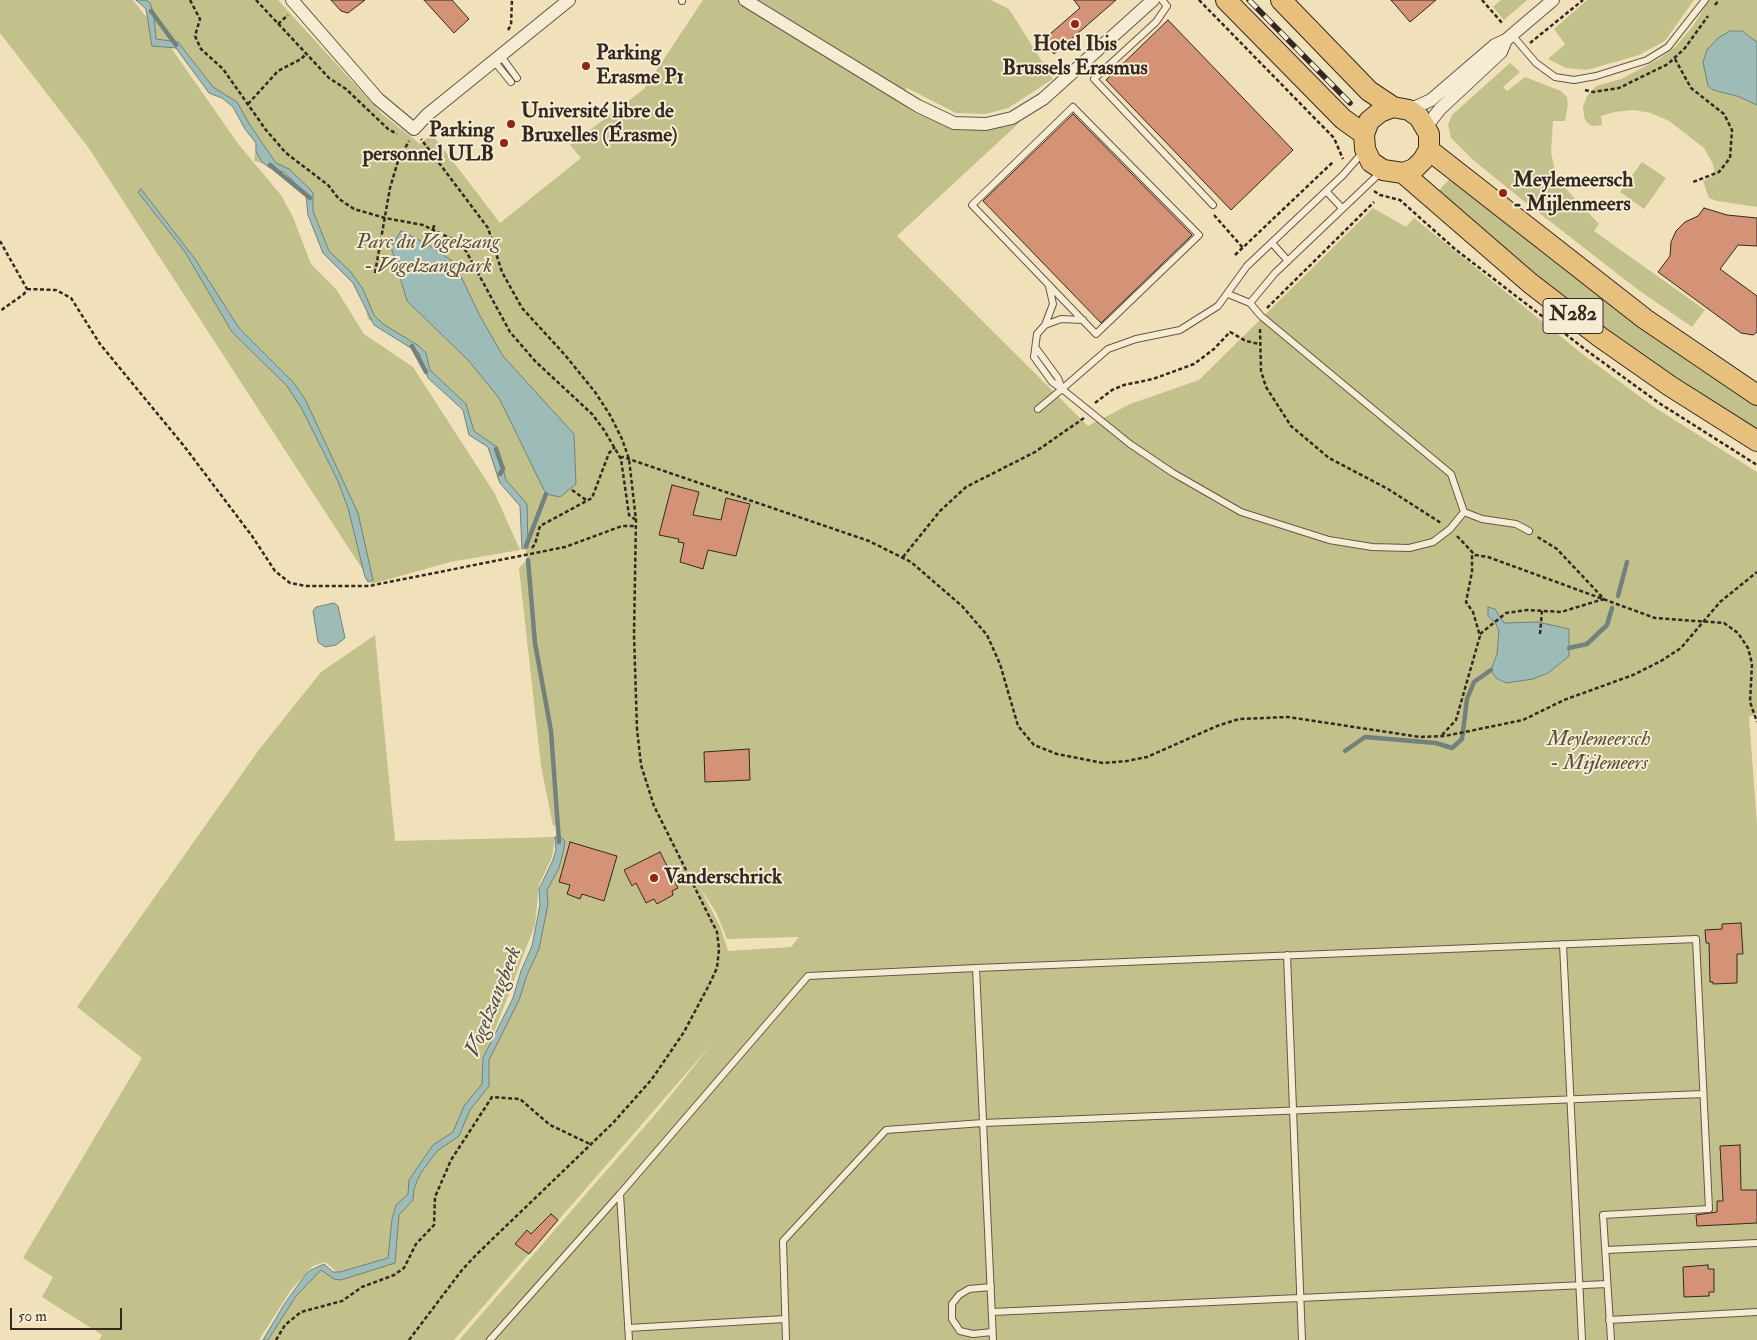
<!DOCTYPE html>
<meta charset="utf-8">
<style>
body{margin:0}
#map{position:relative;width:1757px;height:1340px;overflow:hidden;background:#f1e1bb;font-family:"IM FELL Double Pica",serif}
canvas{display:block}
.scale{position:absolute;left:10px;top:1308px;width:112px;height:22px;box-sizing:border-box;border:2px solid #342921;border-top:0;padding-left:6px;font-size:15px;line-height:18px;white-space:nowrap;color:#342921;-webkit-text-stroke:4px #f6ecd3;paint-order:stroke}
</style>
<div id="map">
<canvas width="1757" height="1340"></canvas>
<div class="scale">50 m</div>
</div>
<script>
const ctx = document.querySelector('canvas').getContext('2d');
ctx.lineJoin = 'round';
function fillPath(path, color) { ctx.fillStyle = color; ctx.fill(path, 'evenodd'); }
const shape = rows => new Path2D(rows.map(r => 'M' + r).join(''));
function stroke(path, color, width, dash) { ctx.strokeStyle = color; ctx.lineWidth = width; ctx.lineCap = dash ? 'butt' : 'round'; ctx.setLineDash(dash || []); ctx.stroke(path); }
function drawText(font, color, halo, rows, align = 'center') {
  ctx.font = font + ' "IM FELL Double Pica",serif'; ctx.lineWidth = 4; ctx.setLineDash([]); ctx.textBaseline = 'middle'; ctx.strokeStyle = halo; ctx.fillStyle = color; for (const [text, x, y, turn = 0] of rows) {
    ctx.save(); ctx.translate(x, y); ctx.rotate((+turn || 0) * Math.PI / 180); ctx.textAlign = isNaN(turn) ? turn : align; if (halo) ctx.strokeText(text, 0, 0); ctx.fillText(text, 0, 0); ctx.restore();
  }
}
const green = shape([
 [0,0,133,0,151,23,151,10,141,0,278,0,382,114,420,144,432,134,500,223,581,158,570,145,644,89,703,0,991,0,1009,9,1053,79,1008,108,985,114,956,113,907,88,895,99,913,112,952,128,986,130,1020,122,897,236,1088,426,1130,404,1199,380,1373,208,1406,227,1414,218,1585,356,1654,407,1757,472,1757,714,1749,717,1757,824,1757,1340,459,1340,659,1110,711,1045,454,1340,266,1340,290,1300,320,1268,338,1276,353,1270,338,1273,325,1262,313,1266,291,1290,259,1340,99,1340,102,1335,42,1297,53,1277,23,1258,142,1058,77,1007,258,751,321,672,375,635,395,841,555,837,552,857,539,885,535,925,490,1043,494,1047,536,945,542,891,561,847,557,825,553,826,541,766,519,568,527,560,520,506,517,499,498,480,488,446,468,433,463,409,427,376,423,355,368,319,361,291,348,273,328,258,309,216,310,198,282,169,254,161,257,138,234,103,208,89,176,45,169,45,239,145,281,195,293,217,311,264,336,289,364,334,413,367,495,494,520,550,450,562,372,584,88,147,0,33],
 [699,886,717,914,727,939,799,937,791,947,728,951,720,926],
 [1501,0,1527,0,1504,20,1493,7],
 [1587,0,1694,0,1665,41,1639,55,1587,70,1566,68,1548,59,1565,44,1554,29],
 [1709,0,1757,0,1757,42,1708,86,1713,90,1737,96,1757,105,1757,207,1717,201,1709,198,1703,181,1715,175,1713,164,1704,148,1669,121,1651,113,1633,110,1615,112,1601,116,1602,125,1592,126,1586,122,1584,116,1583,107,1587,96,1596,86,1621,79,1659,59,1675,47,1693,26],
 [1510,63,1520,72,1503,87,1507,91,1525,77,1561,91,1567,97,1568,104,1565,121,1553,121,1551,152,1555,171,1567,190,1599,224,1594,231,1705,310,1692,327,1637,289,1525,202,1473,160,1451,138,1448,125,1452,115],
 [1642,162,1666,178,1644,209,1620,192],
 [1453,175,1757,402,1757,433,1700,396,1588,317,1435,195]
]);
const water = shape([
 [136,0,146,0,150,3,154,15,156,39,178,42,213,87,237,102,250,125,276,163,289,169,310,189,313,193,313,211,329,251,350,271,363,289,374,315,383,324,419,346,426,353,430,370,466,404,474,431,497,447,506,480,527,504,528,548,522,549,520,506,500,483,488,447,469,435,463,410,428,378,419,353,374,325,353,283,323,253,308,215,306,194,284,172,270,168,262,162,256,152,256,143,245,129,233,107,222,98,209,93,176,48,152,46,146,9,136,0],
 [1730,31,1742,31,1757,42,1757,105,1737,96,1713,90,1708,86,1703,62,1707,50,1718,38,1730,31],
 [141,189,195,259,239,328,293,382,305,399,358,513,373,580,368,582,365,577,348,508,338,481,302,409,287,386,232,332,185,252,138,192,141,189],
 [401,231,427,244,454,262,480,316,503,356,574,434,576,484,560,497,546,494,499,398,468,360,407,301,391,247,401,231],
 [334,603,338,606,345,638,336,645,325,647,318,642,313,611,316,607,334,603],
 [1488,607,1495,609,1504,623,1538,622,1569,629,1569,656,1548,673,1533,679,1506,683,1496,678,1491,670,1497,654,1499,631,1495,622,1488,616,1488,607],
 [555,837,561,837,565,841,563,853,559,868,547,890,548,904,539,949,527,975,519,1000,489,1060,489,1086,470,1110,459,1136,437,1151,420,1174,414,1189,413,1200,399,1215,395,1263,341,1280,334,1279,321,1270,296,1296,268,1340,263,1340,285,1303,306,1274,311,1270,324,1264,333,1272,340,1272,388,1258,392,1219,396,1205,408,1194,409,1180,433,1145,453,1132,464,1106,482,1084,483,1058,513,998,521,971,532,946,540,905,539,889,553,860,556,850,555,837]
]);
const stream = shape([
 [151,11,176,45],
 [270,165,310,198],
 [412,346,426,372],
 [496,449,503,469,500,474],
 [526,546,546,494],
 [528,560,535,643,551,731,559,842],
 [1618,596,1627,562],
 [1569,648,1587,644,1607,625,1612,608],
 [1345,751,1365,737,1436,743,1452,748,1462,739,1467,699,1474,682,1491,670]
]);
const building = shape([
 [331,0,365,0,348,13,341,11,331,0],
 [424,0,452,0,469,19,454,33,424,0],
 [1074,0,1116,0,1054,54,1043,40,1080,8,1074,0],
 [1391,0,1436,0,1410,22,1391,0],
 [1168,20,1293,150,1231,210,1106,80,1168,20],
 [1073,114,1192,235,1101,323,983,201,1073,114],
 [1704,208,1727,215,1757,218,1757,246,1738,245,1720,269,1757,296,1757,332,1753,335,1741,333,1658,272,1670,256,1671,242,1676,231,1685,222,1698,216,1704,208],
 [672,485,699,492,693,515,721,520,726,498,750,504,736,556,708,550,703,569,680,562,684,543,678,542,679,539,659,535,672,485],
 [749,749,750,780,705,782,704,752,749,749],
 [570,842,617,856,604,901,582,894,580,899,567,894,570,885,559,882,570,842],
 [660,852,678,888,672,891,673,895,657,904,654,899,646,903,636,883,632,886,624,870,660,852],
 [1741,923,1743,954,1737,954,1737,983,1713,984,1713,982,1710,982,1709,943,1706,943,1705,930,1722,929,1722,924,1741,923],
 [1740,1145,1741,1190,1757,1190,1757,1223,1697,1226,1696,1215,1717,1212,1717,1201,1723,1201,1720,1146,1740,1145],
 [551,1214,558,1220,529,1254,515,1244,527,1230,531,1234,551,1214],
 [1708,1265,1708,1269,1714,1269,1714,1292,1709,1292,1709,1296,1684,1297,1683,1267,1708,1265]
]);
const path = shape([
 [190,0,200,19,195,36,201,49,223,69,266,130,286,153,328,185,339,199,354,209,385,218,423,225,458,242,466,251,510,332,535,361,592,414,604,430,621,459,629,515,636,520],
 [256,0,329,78,346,89,388,129,397,134],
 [1199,0,1334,138,1343,159],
 [1482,0,1503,24],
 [1715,5,1719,0],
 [278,24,288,15],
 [508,30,511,25,512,0],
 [1530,43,1583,0],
 [1675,59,1691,88,1724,114,1732,130,1730,158,1719,172,1693,182],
 [1585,90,1593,92,1619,88,1668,64,1685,48,1708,16],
 [248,104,278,71,301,59,306,54],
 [1374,191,1380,195,1400,200,1455,249,1586,350,1659,403,1757,465],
 [1214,215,1243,248],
 [433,229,435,223],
 [0,241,27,289,24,294,0,311],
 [1235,255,1333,162],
 [375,273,390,188,398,161,409,141],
 [27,289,56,290,71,298,100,344,184,446,252,536,275,571,290,583,306,586,369,586,565,547,622,526,636,526],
 [1267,308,1374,202],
 [1260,329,1261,371,1266,387,1291,426,1329,458,1388,489,1441,523],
 [1095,403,1112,390,1124,385,1153,379,1194,364,1214,349,1230,332,1246,341,1259,344],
 [620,458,623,457,869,541,911,562,962,606,987,635,1000,664,1018,726,1034,745,1057,754,1103,763,1127,761,1147,757,1217,726,1239,719,1288,717,1420,737,1445,736,1523,720,1564,700,1633,675,1661,661,1681,648,1720,602,1757,572],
 [572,490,586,500],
 [1457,536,1475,555,1488,557,1655,618,1724,623,1738,633,1748,648,1752,664,1750,702,1757,722],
 [532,548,535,544,540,526,592,498,609,453,615,447],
 [903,557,940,511,966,487,1035,452,1084,418],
 [1480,634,1506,613,1527,610,1561,612,1604,599,1557,549,1536,536],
 [1540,634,1542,611],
 [1442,735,1456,720,1480,636,1473,612,1466,602,1472,572,1472,554],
 [276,1340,285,1325,301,1312,342,1301,362,1287,394,1275,404,1268,416,1244,434,1225,435,1197,451,1160,492,1097,520,1099,550,1125,590,1144],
 [409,1340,462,1270,476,1255,613,1123,652,1079,684,1032,709,985,717,968,719,949,717,932,654,806,641,765,637,729,634,635,636,520,629,459,622,439,610,415,595,392,565,355,522,308,502,272,488,228,421,139]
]);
const service = shape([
 [1162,0,1167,6,1156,22,1094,79,1213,205],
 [682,1,682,0],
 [1512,35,1536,63,1555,77,1574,80,1596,76,1647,60,1668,47,1705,0],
 [501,56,517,78],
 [494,61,511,82],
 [1073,107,1199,235,1096,334,972,205,1073,107],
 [1326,191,1342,208],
 [1272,243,1288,261],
 [1049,286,1053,304,1045,325,1037,334,1034,357,1052,382,1062,389],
 [1228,294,1250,303,1261,316,1451,474,1464,512,1450,529,1433,542,1409,548,1372,547,1329,540,1241,512,1173,473,1130,444,1062,389,1108,349,1136,339,1180,330,1218,306,1247,266,1343,175,1364,151],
 [1250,303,1275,273,1381,172],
 [1045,325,1061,319,1083,320],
 [1036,348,1058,378,1062,389],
 [1038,409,1062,389],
 [1464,512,1482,519,1516,524,1529,531],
 [1563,944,1582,1340],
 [1287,955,1302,1340],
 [976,968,1696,939,1709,1209,1603,1215,1611,1340],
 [1606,1250,1757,1243],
 [991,1287,969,1289,959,1295,952,1304,952,1319,960,1331,973,1334,992,1332],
 [992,1312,1607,1284],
 [1609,1320,1757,1312],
 [628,1328,785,1319],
 [490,1340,620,1194],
 [629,1340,620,1194,808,976,976,968,993,1340],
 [786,1340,783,1241,886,1130,983,1123,1703,1094]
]);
const minor = shape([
 [292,0,378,99,414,129,427,115,569,0],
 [745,0,918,106,954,123,986,124,1012,118,1043,99,1153,0],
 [1409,110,1431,100,1495,45,1506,40,1553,0],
 [1426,127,1440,109,1501,52,1506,40]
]);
const primary = shape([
 [1226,0,1343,119,1364,134],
 [1281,0,1369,91,1393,107,1409,110,1419,117,1429,134,1429,150,1423,160,1414,169,1403,173,1383,170,1371,162,1365,149,1364,134,1369,121,1380,112,1393,107],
 [1429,150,1645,319,1757,395],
 [1403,173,1530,283,1600,337,1670,386,1757,441]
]);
const rail = shape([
 [1249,0,1350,103]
]);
const markers = [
 [1075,24,5,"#8f2418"],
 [586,66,5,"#8f2418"],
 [511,124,5,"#8f2418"],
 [504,143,5,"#8f2418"],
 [1503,193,5,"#8f2418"],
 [654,878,5,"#8f2418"]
];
const shields = [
 [1573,316,60]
];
const shieldNames = [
 ["N282",1573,316]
];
const poiNames = [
 ["Hotel Ibis",1075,45,"center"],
 ["Brussels Erasmus",1075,69,"center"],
 ["Parking",596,54],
 ["Erasme P1",596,78],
 ["Université libre de",521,112],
 ["Bruxelles (Érasme)",521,136],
 ["Parking",494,131,"right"],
 ["personnel ULB",494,155,"right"],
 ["Meylemeersch",1513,181],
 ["- Mijlenmeers",1513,205],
 ["Vanderschrick",664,878]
];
const parkNames = [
 ["Parc du Vogelzang",428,243],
 ["- Vogelzangpark",428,267],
 ["Meylemeersch",1599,740],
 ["- Mijlemeers",1599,764]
];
const waterNames = [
 ["Vogelzangbeek",495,1002,-68]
];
fillPath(green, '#c2c18b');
fillPath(water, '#9dbcb8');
stroke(water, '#73817c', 1);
stroke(stream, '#73817c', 4.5);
fillPath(building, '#d49377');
stroke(building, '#342921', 1);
stroke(service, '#635748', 8);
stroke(minor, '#635748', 14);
stroke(primary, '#342921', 22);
stroke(path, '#342921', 2.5, [4, 2.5]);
stroke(service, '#f6ecd3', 6);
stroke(minor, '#f6ecd3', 12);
stroke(primary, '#e8c07e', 20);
stroke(rail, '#342921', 5.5);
stroke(rail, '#f6ecd3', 4, [11]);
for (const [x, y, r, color] of markers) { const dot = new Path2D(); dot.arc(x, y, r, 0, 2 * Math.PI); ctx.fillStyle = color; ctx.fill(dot); stroke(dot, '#f6ecd3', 2); }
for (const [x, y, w] of shields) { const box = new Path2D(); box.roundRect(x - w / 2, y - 17.5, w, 35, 4); ctx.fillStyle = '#f6ecd3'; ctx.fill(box); stroke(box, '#342921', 1); }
drawText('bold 20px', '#342921', null, shieldNames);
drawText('bold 21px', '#342921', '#f6ecd3', poiNames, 'left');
drawText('italic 21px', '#584f3c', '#f6ecd3', parkNames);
drawText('italic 22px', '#4e4e47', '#f6ecd3', waterNames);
</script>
